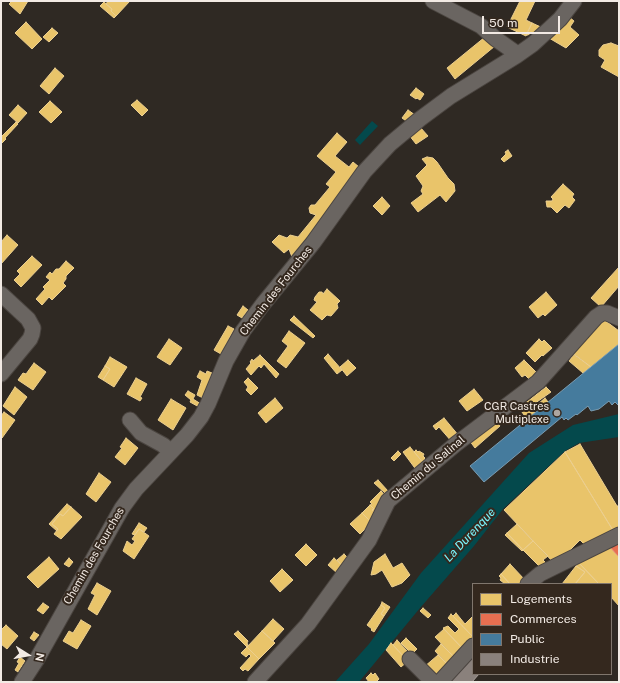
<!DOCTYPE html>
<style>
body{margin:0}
#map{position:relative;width:620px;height:683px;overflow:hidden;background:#2f2923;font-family:"Public Sans",sans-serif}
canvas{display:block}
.frame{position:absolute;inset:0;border:2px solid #f2eae4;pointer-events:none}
.legend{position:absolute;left:472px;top:583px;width:140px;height:92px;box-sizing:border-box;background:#34281e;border:1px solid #80766d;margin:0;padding:5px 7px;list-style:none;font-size:12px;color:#f2eae4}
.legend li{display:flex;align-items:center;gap:8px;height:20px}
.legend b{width:20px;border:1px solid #80766d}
.north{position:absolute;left:8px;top:635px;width:40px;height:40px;-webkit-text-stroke:3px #34281e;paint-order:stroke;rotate:101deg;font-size:11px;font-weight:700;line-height:16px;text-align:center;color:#f2eae4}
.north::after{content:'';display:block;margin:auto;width:14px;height:18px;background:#f2eae4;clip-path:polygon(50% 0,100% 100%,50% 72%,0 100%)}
.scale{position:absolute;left:482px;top:16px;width:78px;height:18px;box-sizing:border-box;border:2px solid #f2eae4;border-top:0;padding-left:5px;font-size:12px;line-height:14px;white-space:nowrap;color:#f2eae4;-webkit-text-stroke:3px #34281e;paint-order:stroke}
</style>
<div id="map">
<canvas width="620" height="683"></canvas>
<div class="frame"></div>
<ul class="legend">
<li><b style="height:11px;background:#e9c46a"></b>Logements</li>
<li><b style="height:11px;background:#e76f51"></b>Commerces</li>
<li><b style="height:11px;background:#457b9d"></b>Public</li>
<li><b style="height:11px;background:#8a817c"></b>Industrie</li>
</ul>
<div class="north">N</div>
<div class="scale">50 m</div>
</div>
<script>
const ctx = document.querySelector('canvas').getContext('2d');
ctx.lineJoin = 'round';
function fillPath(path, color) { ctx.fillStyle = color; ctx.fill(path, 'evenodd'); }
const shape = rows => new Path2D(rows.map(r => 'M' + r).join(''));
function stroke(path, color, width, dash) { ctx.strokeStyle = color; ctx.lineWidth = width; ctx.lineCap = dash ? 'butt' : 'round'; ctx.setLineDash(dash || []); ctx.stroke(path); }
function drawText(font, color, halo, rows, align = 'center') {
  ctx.font = font + ' "Public Sans",sans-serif'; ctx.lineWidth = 4; ctx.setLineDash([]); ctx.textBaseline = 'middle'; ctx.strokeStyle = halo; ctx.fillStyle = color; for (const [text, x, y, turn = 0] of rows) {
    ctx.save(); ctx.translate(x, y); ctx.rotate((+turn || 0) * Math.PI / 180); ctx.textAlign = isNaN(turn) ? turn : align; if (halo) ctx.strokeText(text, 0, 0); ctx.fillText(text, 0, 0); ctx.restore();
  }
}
const water = shape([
 [372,121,378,126,360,145,355,140],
 [619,414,619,437,579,443,565,451,503,509,474,546,420,608,359,682,335,682,369,644,421,573,529,453,573,425]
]);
const homes = shape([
 [12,1,28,1,20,14,9,4,12,1],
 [108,1,130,1,116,16,111,11,112,9,106,4,108,1],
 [520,1,535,1,526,20,532,23,526,36,507,27,520,1],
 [104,2,112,9,111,11,116,16,114,18,100,6,104,2],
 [569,17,574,21,570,27,579,35,566,48,549,38,569,17],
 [26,22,42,39,32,49,15,33,26,22],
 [532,23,543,28,535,35,532,32,528,35,526,35,532,23],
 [52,28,58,33,49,42,43,37,52,28],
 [485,37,495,46,455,79,447,68,485,37],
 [611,43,619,46,619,77,601,67,605,60,599,56,599,50,603,45,611,43],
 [55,68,64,76,49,94,40,86,55,68],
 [416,88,424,94,420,100,417,98,416,99,410,95,416,88],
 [137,100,148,110,142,116,131,105,137,100],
 [50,101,62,112,51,123,39,112,50,101],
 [18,105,27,113,18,123,9,115,18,105],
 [408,110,415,115,409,123,402,118,408,110],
 [16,122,18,124,5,138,6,139,2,143,1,142,1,134,2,136,16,122],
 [420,127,428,136,416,144,409,135,420,127],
 [337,133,347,142,335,156,349,167,353,162,359,167,354,172,356,174,345,184,345,190,292,257,289,249,284,253,272,242,279,235,287,238,290,235,298,237,316,215,310,213,309,208,311,205,315,205,330,187,326,184,336,172,317,156,337,133],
 [508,150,512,156,504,162,501,159,506,154,505,152,508,150],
 [427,157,433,158,437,162,448,178,454,184,455,191,446,202,440,195,418,212,411,203,423,194,421,191,423,186,416,176,427,165,422,159,427,157],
 [563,184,574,194,572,197,575,200,569,208,565,205,557,213,551,207,547,207,546,201,552,201,553,199,551,197,563,184],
 [382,197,390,206,382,215,373,206,382,197],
 [7,235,18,245,1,264,1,242,7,235],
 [32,256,42,265,21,287,14,280,20,274,17,271,32,256],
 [66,261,74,268,66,276,66,279,63,283,66,286,52,300,49,297,42,305,36,299,45,289,43,287,50,280,46,277,50,272,52,274,56,269,59,269,66,261],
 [619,267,619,286,601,307,591,298,619,267],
 [327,289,340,301,337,304,338,308,331,316,327,315,322,320,310,310,317,302,314,300,315,297,319,292,322,292,323,294,327,289],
 [546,292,557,305,545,316,543,314,538,318,529,307,546,292],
 [243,306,248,310,242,318,237,315,243,306],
 [294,316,315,336,313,338,290,320,294,316],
 [603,319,619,331,619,344,591,367,569,351,603,319],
 [228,326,234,329,221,354,214,350,228,326],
 [289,331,305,343,286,368,277,361,288,346,282,341,289,331],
 [169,339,182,348,170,365,157,357,169,339],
 [539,339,542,342,544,340,552,348,543,356,542,355,535,362,526,353,539,339],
 [328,354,342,370,337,374,324,358,328,354],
 [574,354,591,367,583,373,569,361,574,354],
 [260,355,279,374,276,378,264,364,261,368,259,366,251,375,246,369,251,363,250,362,252,359,253,361,260,355],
 [110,357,127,367,114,387,103,380,110,369,105,366,110,357],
 [348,360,356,368,347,376,340,367,348,360],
 [524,360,539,375,531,381,525,375,522,377,515,368,524,360],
 [34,363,46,372,33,390,18,380,23,373,26,374,34,363],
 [105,366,110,369,103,380,98,377,105,366],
 [200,371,206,374,207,371,212,373,210,376,213,377,203,398,197,395,202,380,197,377,200,371],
 [136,378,147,384,140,397,142,398,140,401,127,394,136,378],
 [248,378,258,388,251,395,246,390,248,387,244,382,248,378],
 [15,387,27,397,14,415,3,406,15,387],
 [546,387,551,392,534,404,535,405,532,408,527,402,546,387],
 [474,389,483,400,467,411,459,401,474,389],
 [188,391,195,395,193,399,201,404,199,407,190,402,191,400,185,395,188,391],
 [275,398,283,408,266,423,258,413,275,398],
 [545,398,548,402,540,408,537,405,545,398],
 [171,399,186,408,173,430,158,420,171,399],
 [527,402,535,412,527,419,519,408,527,402],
 [4,412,15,420,2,438,1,416,4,412],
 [493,417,500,426,475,448,469,440,493,417],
 [444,418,459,436,452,442,439,427,436,430,433,426,444,418],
 [126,438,138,448,125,465,115,457,122,448,120,447,126,438],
 [580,444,617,506,619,506,619,529,614,532,565,452,580,444],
 [410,447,425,465,417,471,403,452,410,447],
 [416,450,418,452,419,451,424,454,423,456,425,458,424,459,426,461,424,463,414,452,416,450],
 [398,451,401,454,394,461,391,458,398,451],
 [565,452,614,532,586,546,580,540,568,552,553,562,504,510,565,452],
 [99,473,111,482,96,502,86,494,99,473],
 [378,480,388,491,385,493,374,483,378,480],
 [381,491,387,498,374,512,372,510,374,509,370,505,372,504,370,502,381,491],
 [67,504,71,507,63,516,60,514,52,524,58,529,57,531,49,524,67,504],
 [370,505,374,509,372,510,374,512,370,521,362,513,370,505],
 [71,507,82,517,61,539,54,534,58,529,52,524,60,514,63,516,71,507],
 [362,513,370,521,367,527,360,534,350,524,362,513],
 [139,523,147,528,144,532,139,529,135,535,132,534,139,523],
 [517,524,533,541,523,550,507,533,517,524],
 [139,529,149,536,134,559,123,551,127,541,132,545,135,541,132,539,139,529],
 [507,533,523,550,522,551,505,535,507,533],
 [533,541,548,556,543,560,546,563,541,568,523,550,533,541],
 [306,544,317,555,306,566,295,555,306,544],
 [609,546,619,557,619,606,611,597,611,584,599,584,579,563,609,546],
 [344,554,351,561,345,569,337,560,344,554],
 [385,554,393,568,402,563,410,575,402,583,392,587,382,570,376,574,371,575,374,562,385,554],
 [49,557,59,569,38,588,27,577,49,557],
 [69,558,73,562,69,567,64,564,69,558],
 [334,558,343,566,337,573,328,565,334,558],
 [579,563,599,584,575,584,585,572,576,566,579,563],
 [510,564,525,580,522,584,510,584,501,574,510,564],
 [576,566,585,572,575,584,562,584,576,566],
 [282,569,293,580,280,592,270,581,282,569],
 [501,574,510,584,505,584,500,580,501,578,499,576,501,574],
 [97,583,111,591,97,615,88,609,95,595,91,593,97,583],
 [382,602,390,607,384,616,381,614,385,608,381,605,382,602],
 [43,603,49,607,43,614,37,610,43,603],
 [381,605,385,608,381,614,384,616,374,632,371,630,372,629,367,625,381,605],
 [423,608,431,615,428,618,420,611,423,608],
 [456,613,465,624,473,616,473,637,453,616,456,613],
 [451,614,473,637,463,649,443,628,448,626,455,633,459,629,448,618,451,614],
 [273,619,284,629,273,641,262,631,273,619],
 [81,620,91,626,77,649,63,641,69,631,73,633,81,620],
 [6,625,18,636,7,649,1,644,1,630,6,625],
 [444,629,463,649,455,658,435,637,444,629],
 [238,631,248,641,247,643,248,645,247,647,234,634,238,631],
 [262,631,275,643,259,659,247,647,262,631],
 [34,632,39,635,34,641,30,638,34,632],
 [406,638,417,649,412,654,401,643,406,638],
 [397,640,409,653,404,657,393,645,397,640],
 [391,643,408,661,401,667,386,650,391,643],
 [441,644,455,658,448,665,435,651,441,644],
 [247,647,259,659,248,671,245,669,243,671,240,668,251,656,249,654,246,657,241,653,247,647],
 [438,655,448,665,436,679,424,667,438,655],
 [20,657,25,661,18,672,15,670,19,663,17,662,20,657],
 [371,673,373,675,375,673,379,679,376,682,369,682,366,678,371,673]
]);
const shops = shape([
 [619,541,619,557,609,546,619,541]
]);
const public = shape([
 [619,344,619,404,618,405,615,402,612,405,609,401,599,409,591,411,588,406,577,415,576,414,568,420,566,418,564,420,562,417,484,482,470,466,619,344]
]);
const industry = shape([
 [473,654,473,674,479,674,472,682,448,682,473,654]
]);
const minor = shape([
 [433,1,481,26,496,39,513,51,516,56],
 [1,294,28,319,33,328,32,334,30,339,1,374],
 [130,420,141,433,163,445,171,452],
 [528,584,540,574,619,535],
 [410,659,433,682],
 [22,682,37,659,122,508,136,489,187,435,201,417,208,404,226,361,243,331,263,304,313,243,364,172,390,144,420,119,451,96,516,56,533,44,560,19,574,1],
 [255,682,308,624,369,540,388,501,456,444,538,382,596,317,602,313,607,313,619,318],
 [440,682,473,646]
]);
const markers = [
 [557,413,4,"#aea6a0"]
];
const streetNames = [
 ["Chemin des Fourches",276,291,-52],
 ["Chemin du Salinal",428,468,-40],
 ["Chemin des Fourches",94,556,-60]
];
const poiNames = [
 ["CGR Castres",549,407],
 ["Multiplexe",549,420]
];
const waterNames = [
 ["La Durenque",470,535,-47]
];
fillPath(water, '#04494c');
fillPath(homes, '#e9c46a');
stroke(homes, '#eccf8f', 1);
fillPath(shops, '#e76f51');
stroke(shops, '#ea947d', 1);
fillPath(public, '#457b9d');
stroke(public, '#799cb2', 1);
fillPath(industry, '#8a817c');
stroke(industry, '#a9a09b', 1);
stroke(minor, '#4b4540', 17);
stroke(minor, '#6a6561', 15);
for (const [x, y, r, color] of markers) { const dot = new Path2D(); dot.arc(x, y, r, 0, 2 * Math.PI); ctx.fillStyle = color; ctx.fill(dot); stroke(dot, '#34281e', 1.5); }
drawText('11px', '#f2eae4', '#34281e', streetNames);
drawText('11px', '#f2eae4', '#34281e', poiNames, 'right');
drawText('italic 12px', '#7af5fc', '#34281e', waterNames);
</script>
